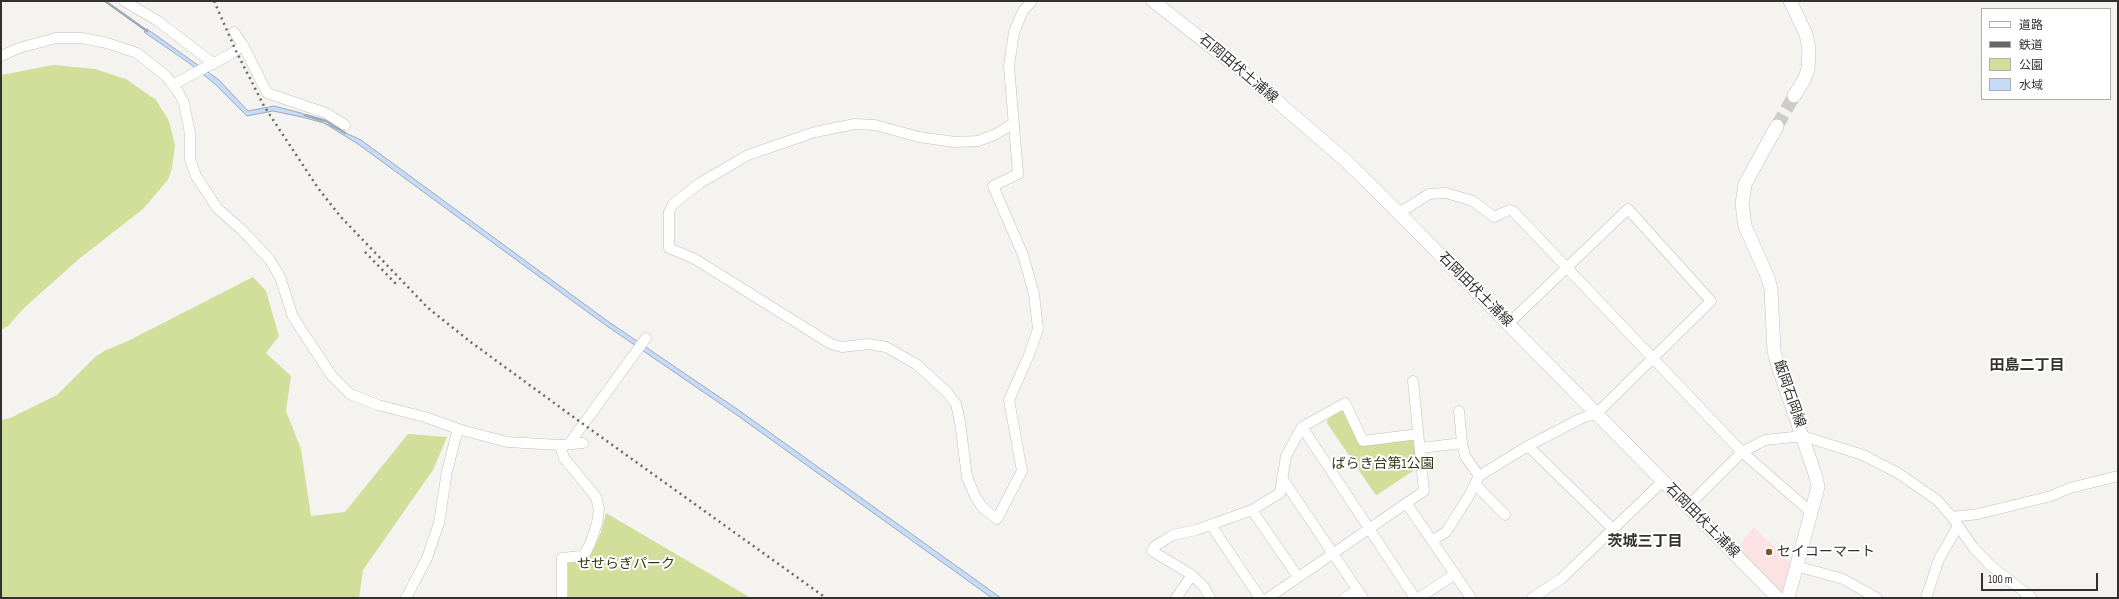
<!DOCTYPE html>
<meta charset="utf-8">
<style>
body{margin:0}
#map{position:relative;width:2119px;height:599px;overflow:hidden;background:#f5f3ef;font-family:"Sofia Sans Condensed","Noto Sans JP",sans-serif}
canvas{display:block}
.frame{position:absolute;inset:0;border:2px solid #323130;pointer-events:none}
.legend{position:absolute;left:1981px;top:8px;width:130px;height:92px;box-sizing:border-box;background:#fff;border:1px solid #adadac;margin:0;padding:5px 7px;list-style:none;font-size:12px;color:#323130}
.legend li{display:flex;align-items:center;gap:8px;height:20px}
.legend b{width:20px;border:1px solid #adadac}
.scale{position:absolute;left:1981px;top:573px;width:117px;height:18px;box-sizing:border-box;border:2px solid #323130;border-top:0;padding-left:5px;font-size:12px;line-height:14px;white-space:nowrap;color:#323130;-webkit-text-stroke:3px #fff;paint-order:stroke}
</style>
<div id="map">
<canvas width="2119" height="599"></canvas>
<div class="frame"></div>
<ul class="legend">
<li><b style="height:5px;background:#fff"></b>道路</li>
<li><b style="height:5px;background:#686765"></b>鉄道</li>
<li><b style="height:11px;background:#d1df9a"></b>公園</li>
<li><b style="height:11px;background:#c6dbf8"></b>水域</li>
</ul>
<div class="scale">100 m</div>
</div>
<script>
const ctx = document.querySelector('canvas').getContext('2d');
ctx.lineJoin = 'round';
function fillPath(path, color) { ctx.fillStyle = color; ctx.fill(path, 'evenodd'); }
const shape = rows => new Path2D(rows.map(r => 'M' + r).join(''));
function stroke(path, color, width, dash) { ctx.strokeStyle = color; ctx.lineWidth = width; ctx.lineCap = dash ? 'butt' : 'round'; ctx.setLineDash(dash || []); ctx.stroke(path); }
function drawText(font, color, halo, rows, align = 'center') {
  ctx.font = font + ' "Sofia Sans Condensed","Noto Sans JP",sans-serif'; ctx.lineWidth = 4; ctx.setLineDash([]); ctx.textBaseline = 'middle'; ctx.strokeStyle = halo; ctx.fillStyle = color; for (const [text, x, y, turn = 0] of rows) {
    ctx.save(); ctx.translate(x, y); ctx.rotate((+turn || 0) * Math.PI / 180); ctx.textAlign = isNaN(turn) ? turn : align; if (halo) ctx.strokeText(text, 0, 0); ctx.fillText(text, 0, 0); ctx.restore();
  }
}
const commercial = shape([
 [1754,527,1791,563,1787,591,1782,595,1736,549]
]);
const green = shape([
 [54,65,95,69,126,79,156,100,169,121,175,145,172,168,168,180,143,209,79,259,25,307,8,326,1,330,1,75],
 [253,277,266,291,279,336,266,353,291,376,286,411,301,449,311,516,345,512,408,434,447,437,433,470,363,570,359,598,1,598,1,420,10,418,57,395,95,357,106,350,126,342],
 [1342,410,1345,412,1361,444,1412,439,1415,441,1418,466,1416,469,1377,495,1375,494,1327,423,1328,418],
 [606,513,751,598,568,598,568,563,589,559,601,532]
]);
const water = shape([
 [147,29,219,80,248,111,274,106,301,113,324,123,361,140,606,320,737,409,1001,598,992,598,734,413,604,324,358,144,324,123,302,117,273,111,247,116,215,84,189,63,144,32,147,29]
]);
const stream = shape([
 [105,1,147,31],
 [305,115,326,121,345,133]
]);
const majorTunnel = shape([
 [1777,126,1794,96]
]);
const minor = shape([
 [124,1,158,21,214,64],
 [234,32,243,45,267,93,326,113,345,125],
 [1,56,19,48,56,38,82,38,107,43,137,53,166,76,179,93,184,103,190,134,190,159,196,176,217,208,242,230,270,260,280,277,293,317,332,376,350,394,378,405,425,417,458,429,507,442,560,445,583,443],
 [174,84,231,54,243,45],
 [1014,123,996,134,978,141,955,142,919,137,875,125,855,124,815,132,748,155,700,183,673,204,669,212,669,248,695,259,831,344,842,347,869,344,886,347,916,364,947,392,956,404,960,422,967,477,975,496,982,507,997,519,1022,471,1009,400,1029,355,1038,329,1034,294,1023,255,993,186,1018,174,1009,66,1014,32,1023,11,1032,1],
 [1399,213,1429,194,1446,193,1473,201,1494,217,1509,210,1513,211,1742,452,1812,513],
 [1459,411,1462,443],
 [1302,427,1415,598],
 [569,444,646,338],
 [560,445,564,458,596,497,599,509,597,523,590,544,585,553,581,556,562,558,562,598],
 [1528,446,1613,529],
 [1421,448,1462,443,1465,456,1479,476],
 [1282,478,1363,598],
 [1475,484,1505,515],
 [1407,504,1471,598],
 [1688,506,1742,452,1765,440,1803,436,1863,455,1898,473,1937,500,1952,517,1973,547,1990,565,2032,598],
 [1252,510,1298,577],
 [1952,517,1978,514,2051,496,2070,488,2118,476],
 [1211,525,1260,598],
 [1433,540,1446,532,1469,496,1479,476,1528,446,1582,418,1596,414,1711,301,1628,209,1508,324],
 [1796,566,1843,579,1877,598],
 [406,598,427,558,439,523,447,471,458,429],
 [1176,598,1192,575],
 [1210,598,1204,587,1192,575,1152,551,1155,546,1173,535,1196,530,1252,510,1280,493,1286,456,1302,427,1345,403,1363,441,1418,434],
 [1268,598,1424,491,1413,381],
 [1345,598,1357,590],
 [1419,598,1455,574],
 [1532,598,1561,579,1663,481],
 [1926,598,1939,559,1958,526]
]);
const major = shape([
 [1153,1,1243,72,1345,160,1399,213,1778,598],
 [1790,1,1806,34,1809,49,1808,69,1804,80,1794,96],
 [1777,126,1745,184,1742,204,1745,226,1768,278,1771,289,1774,351,1778,366,1816,477,1818,487,1788,598]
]);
const rail = shape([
 [214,1,236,51,264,106,318,188,340,216,428,308,472,343,583,424,826,598],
 [365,252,396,284]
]);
const markers = [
 [1769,552,4,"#77552d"]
];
const streetNames = [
 ["石岡田伏土浦線",1238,69,40],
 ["石岡田伏土浦線",1475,290,45],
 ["飯岡石岡線",1789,394,71],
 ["石岡田伏土浦線",1702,521,45]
];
const parkNames = [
 ["ばらき台第1公園",1383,464],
 ["せせらぎパーク",626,564]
];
const poiNames = [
 ["セイコーマート",1777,552]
];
const neighbourhoodNames = [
 ["田島二丁目",2027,366],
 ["茨城三丁目",1645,542]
];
fillPath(commercial, '#fde2e4');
fillPath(green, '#d1df9a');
fillPath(water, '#c6dbf8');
stroke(water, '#9aa8bc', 1);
stroke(stream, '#9aa8bc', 2.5);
stroke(majorTunnel, '#ceccc9', 13, [13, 6]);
stroke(minor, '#c2c0bc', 11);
stroke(major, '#c2c0bc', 14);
stroke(minor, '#fff', 10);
stroke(major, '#fff', 13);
stroke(rail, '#686765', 2.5, [2, 4]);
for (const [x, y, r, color] of markers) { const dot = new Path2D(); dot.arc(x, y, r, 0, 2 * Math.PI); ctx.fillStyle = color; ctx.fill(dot); stroke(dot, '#fff', 1.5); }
drawText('14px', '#323130', '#fff', streetNames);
drawText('14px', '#333a14', '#fff', parkNames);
drawText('14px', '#323130', '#fff', poiNames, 'left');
drawText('bold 15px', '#34332f', '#fff', neighbourhoodNames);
</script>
